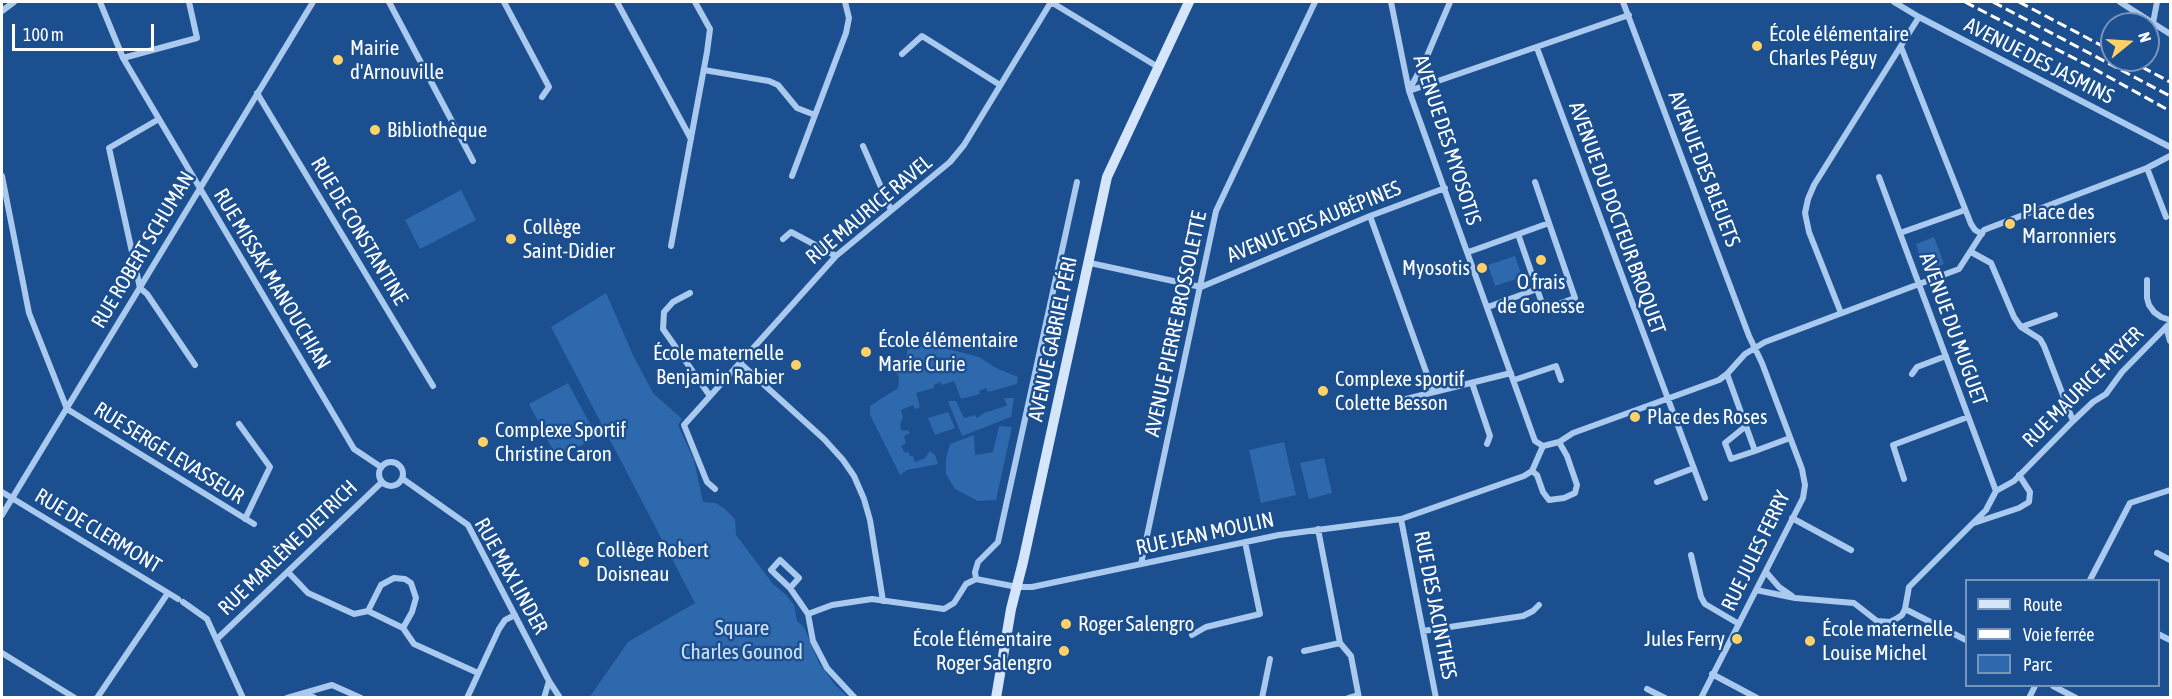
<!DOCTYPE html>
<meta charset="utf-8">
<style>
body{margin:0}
#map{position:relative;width:2172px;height:699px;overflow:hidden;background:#1b4f8f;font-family:"Asap Condensed",sans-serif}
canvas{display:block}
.frame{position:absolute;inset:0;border:3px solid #fff;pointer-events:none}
.legend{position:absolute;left:1965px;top:579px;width:195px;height:108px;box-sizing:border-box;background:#1b4f8f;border:2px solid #7695bc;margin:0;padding:8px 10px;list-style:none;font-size:18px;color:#fff}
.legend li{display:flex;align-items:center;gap:12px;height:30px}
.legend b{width:30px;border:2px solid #7695bc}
.north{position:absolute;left:2100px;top:12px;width:60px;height:60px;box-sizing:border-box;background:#1b4f8f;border:2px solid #7695bc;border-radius:50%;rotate:72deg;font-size:16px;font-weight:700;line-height:24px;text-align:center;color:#fff}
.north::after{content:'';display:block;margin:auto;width:21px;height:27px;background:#ffd166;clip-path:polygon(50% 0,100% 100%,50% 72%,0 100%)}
.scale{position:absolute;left:12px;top:24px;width:142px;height:27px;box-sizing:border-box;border:3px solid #fff;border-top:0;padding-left:8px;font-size:18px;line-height:21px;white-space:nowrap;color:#fff;-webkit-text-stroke:4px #1b4f8f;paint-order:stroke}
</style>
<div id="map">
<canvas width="2172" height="699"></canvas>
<div class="frame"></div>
<ul class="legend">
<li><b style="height:8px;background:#d6e6fa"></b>Route</li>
<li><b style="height:8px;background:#fff"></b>Voie ferrée</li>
<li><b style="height:16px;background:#2e69ad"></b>Parc</li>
</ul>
<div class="north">N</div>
<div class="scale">100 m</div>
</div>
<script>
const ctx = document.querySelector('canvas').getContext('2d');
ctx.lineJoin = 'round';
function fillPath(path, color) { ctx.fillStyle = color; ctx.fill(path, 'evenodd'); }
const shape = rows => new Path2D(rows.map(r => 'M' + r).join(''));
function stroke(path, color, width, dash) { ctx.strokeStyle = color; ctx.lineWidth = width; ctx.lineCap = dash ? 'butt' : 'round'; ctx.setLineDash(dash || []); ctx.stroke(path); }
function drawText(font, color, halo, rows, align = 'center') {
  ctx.font = font + ' "Asap Condensed",sans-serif'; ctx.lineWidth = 5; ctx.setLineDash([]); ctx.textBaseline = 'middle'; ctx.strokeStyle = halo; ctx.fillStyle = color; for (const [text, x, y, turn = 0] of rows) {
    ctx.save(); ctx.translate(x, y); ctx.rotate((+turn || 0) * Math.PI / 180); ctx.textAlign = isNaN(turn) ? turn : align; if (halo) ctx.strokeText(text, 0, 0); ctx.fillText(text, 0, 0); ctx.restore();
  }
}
const green = shape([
 [461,190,476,220,420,249,405,220],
 [1934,237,1944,264,1924,271,1916,244],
 [1515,256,1522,277,1495,286,1488,265],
 [606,293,633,355,653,393,682,419,678,425,694,460,703,502,716,503,724,508,735,519,736,535,773,584,786,595,794,605,797,621,804,627,819,663,835,685,848,697,588,697,591,695,628,642,695,603,551,327],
 [917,341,979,357,996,368,1018,377,1017,384,988,392,986,388,979,391,980,394,961,399,954,381,942,385,940,382,934,385,934,388,916,393,920,407,915,409,913,405,901,410,903,418,900,424,901,430,903,431,908,430,910,433,904,436,906,443,901,446,905,453,908,452,910,456,913,456,915,462,925,458,930,451,935,455,938,464,907,470,900,475,870,415,870,406,898,388,899,377,892,368,895,358,906,360,908,346],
 [568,383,597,437,557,458,529,404],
 [1004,398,1014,398,1011,417,962,436,948,401,956,401,964,418,975,415,977,418,984,413,1006,406,1007,405],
 [948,412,955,428,935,435,928,418],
 [999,426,1012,427,996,500,978,501,955,489,946,474,946,458,950,444,974,435,975,455,993,452],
 [1284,442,1296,495,1261,503,1249,450],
 [1324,458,1332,493,1309,499,1300,463]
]);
const street = shape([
 [100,2,123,58,354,449,381,467],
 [389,2,473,161],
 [504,2,549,87,542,97],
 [617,2,691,139],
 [1391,2,1409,91,1535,441,1543,446],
 [1623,2,1749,336,1762,363,1802,469,1805,485,1803,498,1701,698],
 [1894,2,1919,17,2170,147],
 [2120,2,2170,34],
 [2,11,14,2],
 [2153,23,2157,2],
 [1901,47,1971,224,1975,230,1982,234],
 [1537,48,1705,498],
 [902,54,922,36,1000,85],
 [123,58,197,38,189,2],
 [704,70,769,81,778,85,797,108,815,115],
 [1409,90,1424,63,1450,2],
 [1409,91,1629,15],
 [257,93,433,386],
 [159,119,109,148,140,288,147,294,195,365],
 [863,146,891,210],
 [2147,168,2166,217],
 [2,176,29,313,67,409,254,524],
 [792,176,846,33,849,18,845,2],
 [1879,177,1996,491],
 [1535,182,1549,223],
 [1370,216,1433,391],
 [1900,233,1965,210],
 [783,239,791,232,836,256],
 [671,246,707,52,710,29,695,2],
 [1468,252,1477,249,1549,223,1575,298,1544,309,1518,234],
 [1971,252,1991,263,2014,317,2021,327,2040,339,2044,346,2073,421],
 [1090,263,1201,287,1370,216,1445,188],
 [2147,280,2147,298,2149,305,2154,312,2161,317,2170,320],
 [690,293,673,302,664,312,663,329,710,396],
 [1488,307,1537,289],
 [1841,313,1809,232,1805,213,1808,199,1814,185,1919,17],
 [2021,327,2055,315],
 [2166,327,2170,341],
 [740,363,824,439,843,460,854,476,864,499,870,520,883,601],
 [1727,374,1755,451,1790,438],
 [1912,374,1917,367,1946,356],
 [1514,380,1556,366,1561,380],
 [1472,383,1490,436,1487,444],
 [1404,406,1406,399,1511,373],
 [239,424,270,467,245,519],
 [1746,426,1725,443,1731,459,1755,451],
 [1543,446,1559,442,1573,433,1719,380,1727,374,1745,354,1765,342,1959,269,1984,230,1989,228,2147,168,2170,156],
 '379 474a12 12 0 1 1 24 0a12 12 0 1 1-24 0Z',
 [1532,471,1537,475,1543,492,1549,500,1564,498,1575,493,1577,485,1567,456,1559,442],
 [403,479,468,525,549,681,560,698],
 [1904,479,1893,445,1968,417],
 [1657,482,1694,468],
 [715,489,707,482,684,425,836,256,950,162,964,145,1051,2,1158,67],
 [2,492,178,599],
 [2,515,313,2],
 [1792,518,1851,550],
 [1401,519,1436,698],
 [1974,523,2019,508,2029,502,2030,492,2019,475],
 [1318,529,1340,643,1351,656,1359,698],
 [2157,553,2170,560],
 [1691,555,1701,597,1705,604,1739,624],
 [1141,564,1216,211,1315,2],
 [288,572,308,593,354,614,368,611,403,628],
 [1766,572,1779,587,1792,596],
 [976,579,975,572,978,562,998,542,1077,182],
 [2090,580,2130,503,2170,490],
 [790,588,799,578,780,560,771,570,790,588,808,614,813,641,827,668,855,698],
 [1756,590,1795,598,1854,603,1877,621,1890,622,1896,619,1902,615,1905,609,1909,587,1986,510,1996,491,2014,481,2073,421,2093,402,2106,394,2122,372,2170,323],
 [183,602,207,619,243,698],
 [1905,609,1966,640],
 [368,611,381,585,394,578,405,579,411,583,416,598,412,612,403,628],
 [808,614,832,605,872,599,944,609,954,603,966,584,976,579,1017,587,1032,587,1279,535,1401,519,1524,476,1532,471,1543,446],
 [403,628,414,644,478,673],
 [1423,631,1523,616,1533,611,1539,605],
 [2158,634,2170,640],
 [1192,635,1206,627,1260,614,1245,542],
 [217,639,382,482],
 [1304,651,1340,643],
 [2,653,75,698],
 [1712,674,1757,698],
 [2053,686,2076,698],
 [1647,689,1665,698],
 [304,693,315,698],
 [97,698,168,593],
 [287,698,332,685,361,698],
 [467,698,499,629,505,620,515,615],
 [544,698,549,681],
 [1262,698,1270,659],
 [1348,698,1358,695],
 [2029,698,2035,686]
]);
const secondary = shape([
 [996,698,1011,609,1023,562,1107,177,1189,2]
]);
const rail = shape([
 [1965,2,2089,66,2170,111],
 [1993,2,2170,96],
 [2019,2,2112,51],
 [2129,60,2170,82]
]);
const markers = [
 [1757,46,6,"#ffd166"],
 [338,60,6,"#ffd166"],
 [375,130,6,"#ffd166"],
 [2010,224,6,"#ffd166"],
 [511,239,6,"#ffd166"],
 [1541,260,6,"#ffd166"],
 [1482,268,6,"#ffd166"],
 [866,352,6,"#ffd166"],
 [796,365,6,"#ffd166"],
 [1323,391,6,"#ffd166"],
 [1635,417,6,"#ffd166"],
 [483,442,6,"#ffd166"],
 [584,562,6,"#ffd166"],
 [1066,624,6,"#ffd166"],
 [1737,639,6,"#ffd166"],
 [1810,641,6,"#ffd166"],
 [1064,651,6,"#ffd166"]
];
const poiNames = [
 ["École élémentaire",1769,34],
 ["Charles Péguy",1769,58],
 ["Mairie",350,48],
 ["d'Arnouville",350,72],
 ["Bibliothèque",387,130],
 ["Place des",2022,212],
 ["Marronniers",2022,236],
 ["Collège",523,227],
 ["Saint-Didier",523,251],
 ["Myosotis",1470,268,"right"],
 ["O frais",1541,282,"center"],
 ["de Gonesse",1541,306,"center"],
 ["École élémentaire",878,340],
 ["Marie Curie",878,364],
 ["École maternelle",784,353,"right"],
 ["Benjamin Rabier",784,377,"right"],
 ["Complexe sportif",1335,379],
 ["Colette Besson",1335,403],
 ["Place des Roses",1647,417],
 ["Complexe Sportif",495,430],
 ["Christine Caron",495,454],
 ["Collège Robert",596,550],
 ["Doisneau",596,574],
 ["Roger Salengro",1078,624],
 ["École maternelle",1822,629],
 ["Louise Michel",1822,653],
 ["École Élémentaire",1052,639,"right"],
 ["Roger Salengro",1052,663,"right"],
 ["Jules Ferry",1725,639,"right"]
];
const streetNames = [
 ["AVENUE DES JASMINS",2039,61,27],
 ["AVENUE DES MYOSOTIS",1447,140,72],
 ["AVENUE DES BLEUETS",1704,169,69],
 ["RUE MAURICE RAVEL",869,210,-40],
 ["AVENUE DU DOCTEUR BROQUET",1617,218,70],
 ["AVENUE DES AUBÉPINES",1314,222,-22],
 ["RUE DE CONSTANTINE",359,231,59],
 ["RUE ROBERT SCHUMAN",143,250,-59],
 ["RUE MISSAK MANOUCHIAN",272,279,59],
 ["AVENUE PIERRE BROSSOLETTE",1176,324,-78],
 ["AVENUE DU MUGUET",1953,329,70],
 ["AVENUE GABRIEL PÉRI",1053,339,-78],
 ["RUE MAURICE MEYER",2083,387,-45],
 ["RUE SERGE LEVASSEUR",169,453,32],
 ["RUE DE CLERMONT",98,531,31],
 ["RUE JEAN MOULIN",1205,534,-12],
 ["RUE MARLÈNE DIETRICH",288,548,-44],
 ["RUE JULES FERRY",1756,551,-64],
 ["RUE MAX LINDER",511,576,61],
 ["RUE DES JACINTHES",1435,605,79]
];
const parkNames = [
 ["Square",742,628],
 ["Charles Gounod",742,652]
];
fillPath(green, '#2e69ad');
stroke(street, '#a9c9ee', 6);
stroke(secondary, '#d6e6fa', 10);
stroke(rail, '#fff', 3, [10, 4.5]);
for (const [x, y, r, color] of markers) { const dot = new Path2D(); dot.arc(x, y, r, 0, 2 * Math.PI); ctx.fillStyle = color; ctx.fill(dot); stroke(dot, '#1b4f8f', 2); }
drawText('21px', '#fff', '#1b4f8f', poiNames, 'left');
drawText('21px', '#fff', '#1b4f8f', streetNames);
drawText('21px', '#cfe3fa', '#1b4f8f', parkNames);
</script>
